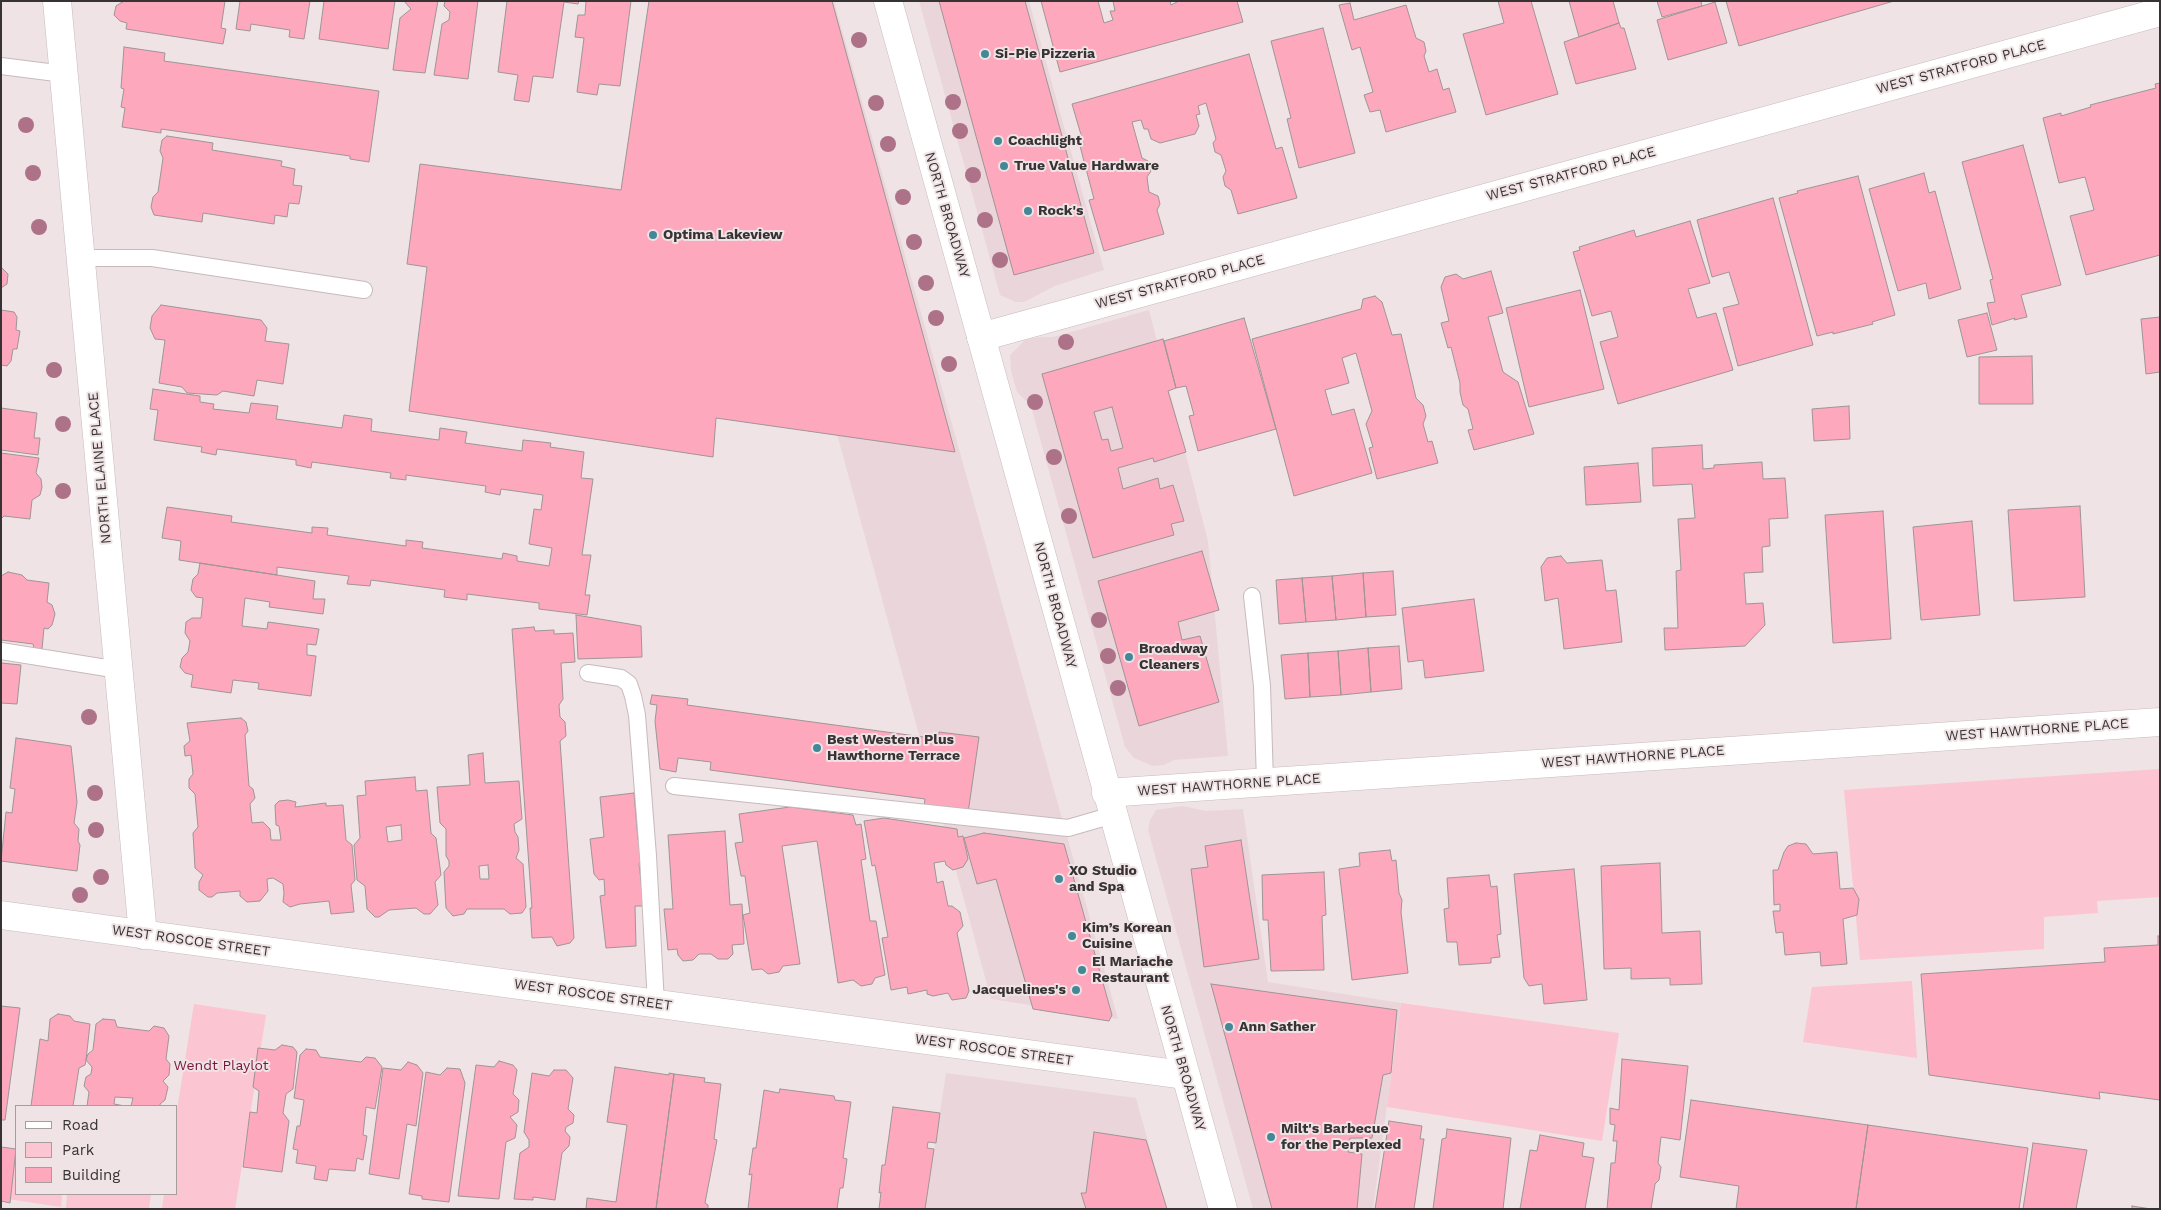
<!DOCTYPE html>
<meta charset="utf-8">
<style>
body{margin:0}
#map{position:relative;width:2161px;height:1210px;overflow:hidden;background:#efe3e5;font-family:"Work Sans",sans-serif}
canvas{display:block}
.frame{position:absolute;inset:0;border:2px solid #373334;pointer-events:none}
.legend{position:absolute;left:15px;top:1105px;width:162px;height:90px;box-sizing:border-box;background:#efe3e5;border:1px solid #a59d9e;margin:0;padding:6px 9px;list-style:none;font-size:15px;color:#373334}
.legend li{display:flex;align-items:center;gap:10px;height:25px}
.legend b{width:25px;border:1px solid #a59d9e}
</style>
<div id="map">
<canvas width="2161" height="1210"></canvas>
<div class="frame"></div>
<ul class="legend">
<li><b style="height:6px;background:#fff"></b>Road</li>
<li><b style="height:14px;background:#fbc5d1"></b>Park</li>
<li><b style="height:14px;background:#fea8be"></b>Building</li>
</ul>
</div>
<script>
const ctx = document.querySelector('canvas').getContext('2d');
ctx.lineJoin = 'round';
function fillPath(path, color) { ctx.fillStyle = color; ctx.fill(path, 'evenodd'); }
const shape = rows => new Path2D(rows.map(r => 'M' + r).join(''));
function stroke(path, color, width, dash) { ctx.strokeStyle = color; ctx.lineWidth = width; ctx.lineCap = dash ? 'butt' : 'round'; ctx.setLineDash(dash || []); ctx.stroke(path); }
function drawText(font, color, halo, rows, align = 'center') {
  ctx.font = font + ' "Work Sans",sans-serif'; ctx.lineWidth = 4; ctx.setLineDash([]); ctx.textBaseline = 'middle'; ctx.strokeStyle = halo; ctx.fillStyle = color; for (const [text, x, y, turn = 0] of rows) {
    ctx.save(); ctx.translate(x, y); ctx.rotate((+turn || 0) * Math.PI / 180); ctx.textAlign = isNaN(turn) ? turn : align; if (halo) ctx.strokeText(text, 0, 0); ctx.fillText(text, 0, 0); ctx.restore();
  }
}
const built = shape([
 [719,1,834,1,1118,1019,991,999],
 [919,1,1029,1,1104,270,1055,286,1024,302,1015,302,1000,295],
 [1149,310,1208,541,1228,756,1174,760,1164,765,1153,766,1134,758,1125,747,1031,406,1017,392,1011,371,1010,355,1025,340,1040,337,1053,337],
 [1183,806,1206,811,1243,809,1268,982,1401,1003,1373,1209,1253,1209,1148,830,1150,820,1156,810],
 [946,1073,1136,1098,1167,1209,925,1209]
]);
const green = shape([
 [2160,769,2160,897,2097,901,2098,913,2044,917,2044,949,1860,960,1844,790],
 [1912,981,1917,1058,1803,1042,1812,987],
 [1401,1003,1619,1033,1602,1141,1387,1107],
 [194,1004,266,1015,235,1209,162,1209,164,1194,176,1194,176,1116],
 [16,1139,16,1194,62,1194,61,1207,8,1199],
 [67,1194,151,1194,149,1209,66,1209]
]);
const building = shape([
 [124,1,225,1,221,28,226,29,223,44,126,29,127,23,120,21,114,15,116,6,124,1],
 [240,1,310,1,304,39,289,37,290,30,251,24,250,31,236,29,240,1],
 [324,1,395,1,388,49,319,39,324,1],
 [404,1,438,1,425,73,393,70,400,18,411,9,404,1],
 [445,1,478,1,468,79,434,75,442,24,449,20,450,12,444,6,445,1],
 [507,1,579,1,578,4,564,2,553,78,533,76,529,102,514,100,518,75,498,72,507,1],
 [586,1,631,1,620,86,599,84,597,95,577,92,584,38,575,37,578,15,585,15,586,1],
 [649,1,832,1,955,452,716,418,713,457,409,411,427,267,407,264,420,164,621,190,649,1],
 [939,1,1025,1,1094,253,1014,275,939,1],
 [1041,1,1098,1,1104,23,1113,20,1110,11,1115,11,1113,1,1170,1,1171,5,1179,1,1237,1,1243,22,1060,72,1041,1],
 [1498,1,1531,1,1558,94,1486,115,1463,34,1504,23,1498,1],
 [1569,1,1613,1,1619,23,1579,37,1569,1],
 [1657,1,1701,1,1702,6,1662,17,1657,1],
 [1726,1,1894,1,1739,46,1726,1],
 [1715,2,1727,43,1668,60,1657,20,1715,2],
 [1350,3,1354,20,1406,5,1416,38,1424,42,1426,51,1424,56,1429,72,1437,69,1443,90,1449,88,1456,112,1386,132,1380,110,1370,112,1364,95,1373,92,1360,47,1352,50,1339,5,1350,3],
 [1619,23,1621,28,1624,28,1636,69,1576,84,1564,42,1619,23],
 [1323,28,1355,153,1299,168,1287,119,1291,118,1271,41,1323,28],
 [124,47,165,53,164,61,379,91,369,162,350,159,350,156,161,129,161,133,122,127,125,108,121,107,124,89,121,88,124,47],
 [1249,54,1276,149,1282,147,1297,198,1238,214,1231,190,1225,186,1223,177,1226,171,1221,155,1215,152,1213,143,1216,139,1206,103,1198,106,1200,114,1196,115,1199,126,1195,134,1160,143,1151,139,1148,129,1144,129,1141,120,1132,122,1142,158,1148,161,1151,171,1147,177,1149,192,1158,196,1160,204,1157,210,1164,234,1104,251,1089,200,1094,199,1080,146,1084,145,1072,104,1249,54],
 [2160,83,2160,255,2086,275,2070,216,2094,210,2085,177,2059,183,2043,118,2061,113,2061,116,2091,107,2090,105,2156,88,2155,84,2160,83],
 [167,136,213,143,212,150,282,161,281,166,295,169,293,185,302,186,299,204,289,203,287,217,275,215,274,224,203,213,202,222,154,215,151,207,153,197,158,192,163,158,160,151,162,140,167,136],
 [2023,145,2061,285,2021,295,2027,317,2014,320,2015,318,1992,325,1987,303,1995,302,1990,280,1993,279,1962,162,2023,145],
 [1924,173,1929,193,1935,191,1961,289,1929,299,1926,283,1898,291,1869,189,1924,173],
 [1858,176,1895,315,1872,322,1873,324,1833,334,1833,332,1817,336,1779,198,1798,193,1797,191,1858,176],
 [1773,198,1813,345,1738,366,1723,308,1739,304,1729,272,1712,277,1697,220,1773,198],
 [1690,221,1710,283,1688,289,1697,318,1716,313,1733,370,1618,404,1600,342,1618,337,1611,311,1592,316,1573,252,1580,250,1579,247,1634,230,1636,237,1690,221],
 [1,267,8,274,7,284,1,288,1,267],
 [1491,271,1503,313,1488,317,1503,372,1518,382,1534,434,1474,450,1468,430,1473,429,1468,409,1463,405,1460,392,1460,383,1451,347,1448,348,1441,323,1449,321,1441,287,1445,277,1456,274,1463,279,1491,271],
 [1580,290,1604,389,1529,407,1506,308,1580,290],
 [1375,296,1382,302,1392,335,1401,334,1416,398,1423,405,1426,416,1423,424,1428,442,1432,441,1438,463,1377,479,1369,448,1373,447,1366,424,1372,411,1356,353,1342,358,1349,383,1325,390,1332,415,1354,409,1372,473,1294,496,1252,339,1361,309,1363,299,1375,296],
 [161,305,261,320,267,328,265,341,289,344,283,384,257,380,254,396,223,391,217,395,187,393,182,387,159,383,165,340,155,339,150,328,152,316,161,305],
 [1,310,14,312,17,317,16,330,20,331,17,349,13,349,11,361,7,366,1,365,1,310],
 [1987,313,1997,350,1967,357,1958,320,1987,313],
 [2160,317,2160,372,2146,374,2141,319,2160,317],
 [1244,318,1276,429,1198,451,1189,416,1194,415,1186,386,1176,388,1164,341,1244,318],
 [1163,339,1176,388,1168,391,1186,452,1154,462,1153,458,1118,468,1123,489,1158,478,1160,489,1173,485,1184,521,1171,524,1174,535,1093,558,1042,374,1163,339],
 [1112,407,1123,448,1111,451,1108,439,1102,440,1094,412,1112,407],
 [2032,356,2033,404,1979,404,1979,357,2032,356],
 [153,389,200,396,200,402,214,404,213,409,249,413,251,403,278,406,276,419,342,428,344,415,372,419,371,431,439,440,440,428,467,432,465,443,522,451,523,440,551,443,550,447,584,452,581,478,593,479,582,555,591,555,585,595,590,595,587,615,539,609,539,603,467,594,467,600,444,597,445,590,371,580,370,586,347,584,349,576,277,567,277,575,179,560,181,541,162,538,167,507,232,516,231,522,312,533,312,527,328,528,327,535,406,546,406,540,423,542,422,548,502,559,503,553,517,556,517,561,549,566,552,548,529,544,534,509,541,510,543,495,501,489,500,495,485,492,486,486,406,475,406,480,390,478,391,473,312,462,311,468,296,465,296,460,217,449,216,455,201,452,202,447,154,440,158,410,150,409,153,389],
 [1849,406,1850,439,1814,441,1812,409,1849,406],
 [1,408,37,413,34,438,40,438,38,455,1,450,1,408],
 [1702,445,1703,469,1714,468,1714,465,1762,462,1763,479,1785,478,1788,518,1769,519,1770,546,1762,547,1763,572,1744,573,1746,604,1763,603,1765,625,1745,646,1665,650,1664,628,1678,628,1676,571,1681,570,1678,519,1695,518,1692,484,1653,486,1652,448,1702,445],
 [1,453,39,458,36,473,41,479,42,487,40,495,32,500,30,519,4,516,1,519,1,453],
 [1638,463,1641,502,1586,505,1584,467,1638,463],
 [2080,506,2085,597,2014,601,2008,510,2080,506],
 [1883,511,1891,639,1833,643,1825,515,1883,511],
 [1972,521,1980,615,1921,620,1913,527,1972,521],
 [1202,551,1219,610,1178,622,1182,640,1200,636,1219,702,1139,726,1098,581,1202,551],
 [1561,556,1567,563,1602,560,1606,591,1616,590,1622,642,1564,649,1558,598,1545,601,1541,567,1547,558,1561,556],
 [200,563,315,581,313,599,325,599,323,614,269,607,270,602,245,598,242,626,267,629,268,622,319,629,316,645,307,644,307,655,316,656,311,696,258,689,259,683,233,680,231,693,191,687,193,675,185,673,180,667,182,658,188,652,190,641,185,633,186,622,192,618,201,618,203,598,196,597,191,590,193,579,198,574,200,563],
 [1393,571,1396,615,1366,617,1363,573,1393,571],
 [8,572,22,575,27,580,49,583,47,602,52,605,55,614,52,625,48,629,44,628,42,649,34,648,33,644,1,640,1,576,8,572],
 [1363,573,1366,617,1336,620,1332,576,1363,573],
 [1332,576,1336,620,1306,622,1302,578,1332,576],
 [1302,578,1306,622,1279,624,1276,580,1302,578],
 [1474,599,1484,671,1425,678,1423,660,1408,662,1402,608,1474,599],
 [576,615,641,626,642,657,578,659,576,615],
 [534,627,535,631,554,630,554,634,573,633,575,662,561,663,563,699,559,705,560,717,565,722,566,736,560,741,574,938,570,943,557,946,552,937,532,938,530,908,532,908,512,629,534,627],
 [1399,646,1402,689,1371,692,1368,648,1399,646],
 [1368,648,1371,692,1341,695,1338,651,1368,648],
 [1338,651,1341,695,1310,697,1308,653,1338,651],
 [1308,653,1310,697,1285,699,1281,655,1308,653],
 [1,663,21,665,17,704,1,703,1,663],
 [652,695,688,699,687,705,938,739,939,732,979,737,968,813,924,807,925,799,710,770,711,762,678,758,676,772,660,769,655,721,657,705,650,704,652,695],
 [241,718,246,722,248,731,245,735,249,786,253,789,255,798,250,804,252,823,263,822,270,829,271,840,281,840,279,826,276,825,275,805,279,801,288,800,296,802,295,807,326,803,326,806,343,805,346,840,352,845,355,880,351,885,354,912,331,914,329,901,300,904,290,907,283,902,284,893,283,884,273,878,267,879,268,891,260,901,247,902,240,896,240,891,217,893,212,897,208,897,199,890,199,882,203,875,195,868,193,833,198,827,195,794,189,788,189,779,193,774,191,755,185,756,184,746,190,741,187,723,241,718],
 [16,738,71,746,77,802,74,823,79,829,78,841,80,845,77,871,1,861,6,812,12,813,15,789,10,788,16,738],
 [483,753,485,783,519,781,522,819,514,824,515,832,518,837,519,850,516,858,523,864,526,907,522,913,510,914,504,909,467,909,464,914,453,916,446,908,444,872,449,866,449,861,446,856,446,829,440,823,437,787,470,785,468,755,483,753],
 [488,865,489,879,480,879,479,866,488,865],
 [415,777,416,791,427,790,431,833,436,838,441,875,435,882,438,905,430,914,424,914,416,908,389,910,379,917,375,917,367,909,365,886,357,880,354,845,360,838,357,796,366,795,365,781,415,777],
 [401,825,402,840,388,842,386,827,401,825],
 [634,793,638,840,643,845,644,856,639,864,644,906,635,906,636,946,606,948,600,896,605,895,604,879,599,880,594,874,590,839,604,837,600,797,634,793],
 [790,807,853,815,856,825,861,824,866,859,861,860,870,921,876,921,885,975,875,978,872,984,861,986,853,980,838,983,817,841,782,846,800,964,783,966,779,972,768,974,762,969,752,970,743,915,750,913,745,876,741,876,735,843,743,842,739,814,790,807],
 [884,818,957,829,958,837,963,836,968,859,963,867,953,870,946,865,945,861,934,863,937,883,943,881,948,906,952,906,960,912,963,926,957,933,969,991,966,998,952,1000,948,993,933,996,927,994,927,990,908,994,907,987,891,990,882,938,888,937,875,865,872,866,864,821,884,818],
 [725,831,730,905,742,904,744,944,732,945,733,954,728,959,718,959,711,954,699,954,693,960,683,961,678,955,677,949,668,950,664,909,673,909,668,835,725,831],
 [984,833,1064,844,1112,1015,1109,1021,1033,1009,996,879,977,884,964,838,984,833],
 [1241,840,1259,959,1204,967,1191,869,1208,867,1205,846,1241,840],
 [1796,843,1806,844,1813,854,1837,852,1840,889,1853,888,1859,899,1857,915,1843,919,1847,964,1821,966,1820,952,1785,955,1783,932,1776,933,1773,911,1780,911,1780,904,1774,905,1773,870,1778,870,1784,852,1788,846,1796,843],
 [1390,850,1392,861,1396,860,1399,893,1402,900,1401,912,1408,973,1352,980,1339,869,1360,866,1359,853,1390,850],
 [1660,863,1662,933,1700,931,1702,984,1670,985,1670,978,1631,979,1631,968,1604,969,1601,866,1660,863],
 [1574,869,1587,1000,1544,1004,1542,984,1529,986,1524,978,1514,874,1574,869],
 [1324,872,1326,915,1322,916,1324,970,1271,971,1268,920,1263,920,1262,875,1324,872],
 [1489,875,1491,887,1497,886,1501,934,1497,935,1500,957,1491,958,1491,963,1459,965,1457,942,1447,942,1444,909,1449,908,1447,878,1489,875],
 [2158,936,2160,936,2160,1100,2099,1092,2100,1099,1929,1075,1921,974,2105,962,2104,948,2158,945,2158,936],
 [1211,984,1397,1010,1391,1073,1383,1075,1372,1138,1350,1138,1348,1152,1362,1154,1357,1209,1272,1209,1211,984],
 [1,1006,20,1008,5,1120,1,1120,1,1006],
 [58,1014,70,1016,74,1021,90,1024,86,1060,85,1065,79,1068,73,1106,31,1106,40,1039,48,1041,50,1019,58,1014],
 [103,1019,115,1020,117,1027,149,1031,154,1026,164,1028,169,1036,166,1059,170,1064,169,1075,163,1081,168,1087,165,1100,160,1104,160,1106,131,1106,133,1098,115,1097,114,1104,125,1106,87,1106,89,1092,84,1086,86,1077,91,1074,92,1067,86,1060,88,1054,93,1050,96,1024,103,1019],
 [282,1045,293,1047,297,1052,293,1089,286,1094,283,1113,289,1121,282,1172,243,1167,250,1112,257,1113,259,1091,253,1087,258,1048,275,1050,282,1045],
 [306,1049,316,1050,320,1057,361,1062,366,1057,375,1058,382,1067,375,1109,366,1107,363,1135,367,1136,363,1160,357,1158,355,1171,329,1169,327,1181,314,1179,316,1166,296,1163,298,1150,293,1149,297,1126,300,1126,304,1100,294,1098,300,1055,306,1049],
 [1622,1059,1688,1066,1680,1140,1661,1137,1658,1163,1661,1167,1659,1180,1655,1184,1651,1209,1607,1209,1611,1163,1615,1163,1617,1141,1613,1141,1615,1125,1610,1124,1610,1108,1619,1110,1622,1059],
 [499,1061,513,1065,517,1070,513,1094,519,1100,518,1112,510,1117,517,1125,515,1138,506,1142,499,1199,458,1196,476,1065,494,1067,499,1061],
 [408,1062,417,1065,423,1073,416,1126,407,1124,399,1179,369,1174,383,1068,401,1070,408,1062],
 [615,1067,669,1075,669,1073,674,1074,656,1209,586,1209,587,1198,616,1202,627,1125,607,1122,615,1067],
 [447,1068,460,1069,465,1083,449,1202,422,1199,422,1196,409,1194,426,1072,440,1075,447,1068],
 [554,1070,566,1070,573,1078,568,1109,574,1115,573,1123,566,1127,565,1131,570,1137,569,1146,562,1153,555,1200,533,1197,533,1200,514,1199,520,1153,529,1147,529,1140,524,1132,532,1073,549,1076,554,1070],
 [674,1074,705,1078,704,1082,721,1084,714,1139,717,1140,705,1203,708,1205,708,1209,656,1209,674,1074],
 [780,1089,834,1096,835,1100,851,1102,843,1158,847,1159,843,1188,840,1188,837,1209,748,1209,752,1174,749,1175,753,1148,756,1148,764,1090,779,1093,780,1089],
 [1691,1100,1868,1125,1856,1209,1736,1209,1739,1186,1680,1177,1691,1100],
 [893,1107,940,1113,936,1143,928,1142,927,1148,934,1149,925,1209,879,1209,881,1192,879,1193,882,1165,885,1165,893,1107],
 [1389,1121,1422,1126,1420,1139,1424,1139,1414,1209,1375,1209,1389,1121],
 [1868,1125,2028,1148,2019,1209,1856,1209,1868,1125],
 [1447,1129,1511,1138,1503,1209,1433,1209,1442,1139,1446,1138,1447,1129],
 [1094,1132,1146,1140,1167,1209,1086,1209,1081,1193,1086,1193,1094,1132],
 [1540,1135,1584,1143,1582,1156,1594,1158,1585,1209,1520,1209,1530,1150,1537,1151,1540,1135],
 [2033,1143,2087,1150,2076,1209,2023,1209,2033,1143],
 [1,1147,16,1149,10,1203,1,1201,1,1147],
 [2132,1206,2151,1209,2132,1209,2132,1206]
]);
const lane = shape([
 [1,66,64,74],
 [81,258,152,258,364,290],
 [1252,596,1262,686,1265,782],
 [1,651,119,670],
 [588,673,621,678,629,684,633,696,637,715,648,856,656,1004],
 [674,786,1068,828,1113,815]
]);
const street = shape([
 [57,1,143,935],
 [981,337,2160,12],
 [1106,793,2160,722],
 [1,915,1184,1075]
]);
const secondary = shape([
 [888,1,1223,1209]
]);
const trees = [
 [859,40],
 [953,102],
 [876,103],
 [26,125],
 [960,131],
 [888,144],
 [33,173],
 [973,175],
 [903,197],
 [985,220],
 [39,227],
 [914,242],
 [1000,260],
 [926,283],
 [936,318],
 [1066,342],
 [949,364],
 [54,370],
 [1035,402],
 [63,424],
 [1054,457],
 [63,491],
 [1069,516],
 [1099,620],
 [1108,656],
 [1118,688],
 [89,717],
 [95,793],
 [96,830],
 [101,877],
 [80,895]
];
const markers = [
 [985,54,5,"#448897"],
 [998,141,5,"#448897"],
 [1004,166,5,"#448897"],
 [1028,211,5,"#448897"],
 [653,235,5,"#448897"],
 [1129,657,5,"#448897"],
 [817,748,5,"#448897"],
 [1059,879,5,"#448897"],
 [1072,936,5,"#448897"],
 [1082,970,5,"#448897"],
 [1076,990,5,"#448897"],
 [1229,1027,5,"#448897"],
 [1271,1137,5,"#448897"]
];
const poiNames = [
 ["Si-Pie Pizzeria",995,54],
 ["Coachlight",1008,141],
 ["True Value Hardware",1014,166],
 ["Rock's",1038,211],
 ["Optima Lakeview",663,235],
 ["Broadway",1139,649],
 ["Cleaners",1139,665],
 ["Best Western Plus",827,740],
 ["Hawthorne Terrace",827,756],
 ["XO Studio",1069,871],
 ["and Spa",1069,887],
 ["Kim’s Korean",1082,928],
 ["Cuisine",1082,944],
 ["El Mariache",1092,962],
 ["Restaurant",1092,978],
 ["Jacquelines's",1066,990,"right"],
 ["Ann Sather",1239,1027],
 ["Milt's Barbecue",1281,1129],
 ["for the Perplexed",1281,1145]
];
const streetNames = [
 ["WEST STRATFORD PLACE",1961,67,-15],
 ["WEST STRATFORD PLACE",1571,174,-15],
 ["NORTH BROADWAY",947,215,74],
 ["WEST STRATFORD PLACE",1180,282,-15],
 ["NORTH ELAINE PLACE",100,468,-95],
 ["NORTH BROADWAY",1055,605,75],
 ["WEST HAWTHORNE PLACE",2037,730,-4],
 ["WEST HAWTHORNE PLACE",1633,757,-4],
 ["WEST HAWTHORNE PLACE",1229,785,-4],
 ["WEST ROSCOE STREET",191,941,8],
 ["WEST ROSCOE STREET",593,995,8],
 ["WEST ROSCOE STREET",994,1050,8],
 ["NORTH BROADWAY",1183,1068,74]
];
const parkNames = [
 ["Wendt Playlot",221,1066]
];
fillPath(built, '#ead6da');
fillPath(green, '#fbc5d1');
fillPath(building, '#fea8be');
stroke(building, '#9f9496', 1);
stroke(lane, '#c6babc', 18);
stroke(street, '#c6babc', 29);
stroke(secondary, '#c6babc', 29);
stroke(lane, '#fff', 16);
stroke(street, '#fff', 28);
stroke(secondary, '#fff', 28);
ctx.fillStyle = '#ad7288';
for (const [x, y] of trees) { ctx.beginPath(); ctx.arc(x, y, 8, 0, 2 * Math.PI); ctx.fill(); }
for (const [x, y, r, color] of markers) { const dot = new Path2D(); dot.arc(x, y, r, 0, 2 * Math.PI); ctx.fillStyle = color; ctx.fill(dot); stroke(dot, '#efe3e5', 2); }
drawText('bold 14px', '#373334', '#efe3e5', poiNames, 'left');
drawText('14px', '#373334', '#efe3e5', streetNames);
drawText('14px', '#77153b', '#efe3e5', parkNames);
</script>
